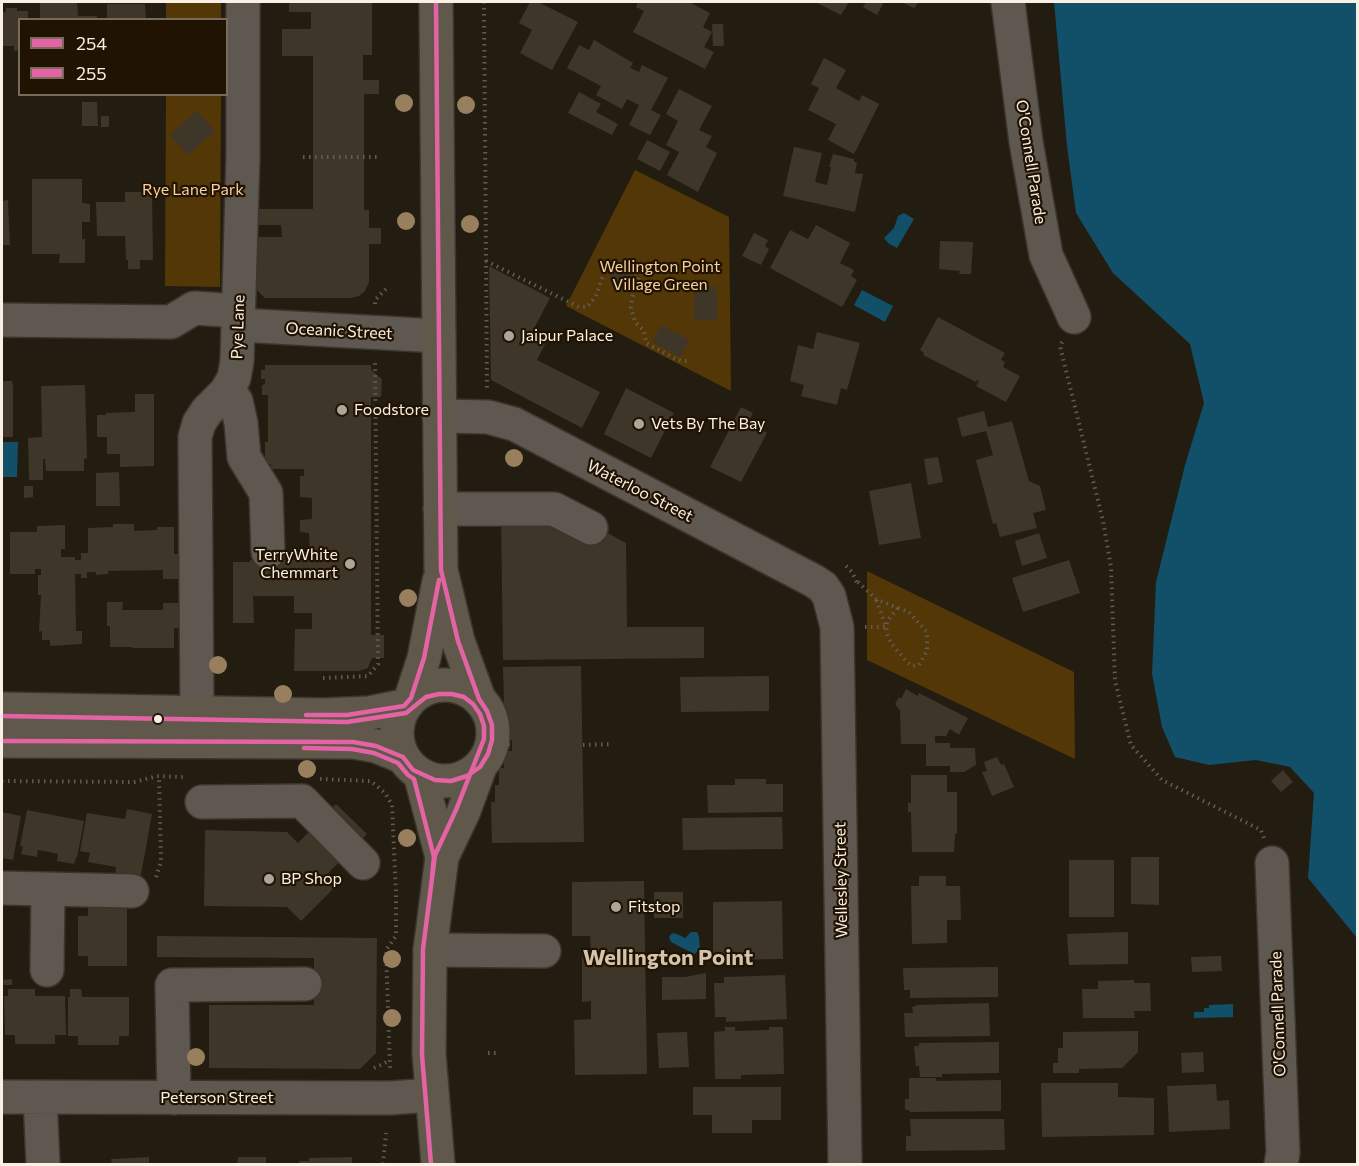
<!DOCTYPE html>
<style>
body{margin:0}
#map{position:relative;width:1359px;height:1166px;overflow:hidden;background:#231c11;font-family:Commissioner,sans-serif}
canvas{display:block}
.frame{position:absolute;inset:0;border:3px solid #f9efe3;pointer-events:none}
.legend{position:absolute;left:18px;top:18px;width:210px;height:78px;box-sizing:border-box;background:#211302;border:2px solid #776b5c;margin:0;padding:8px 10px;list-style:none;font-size:18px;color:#f9efe3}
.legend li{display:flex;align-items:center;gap:12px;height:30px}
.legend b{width:30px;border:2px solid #776b5c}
</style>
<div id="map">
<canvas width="1359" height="1166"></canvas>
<div class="frame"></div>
<ul class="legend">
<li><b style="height:8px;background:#e463a4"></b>254</li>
<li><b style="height:8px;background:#e463a4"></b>255</li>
</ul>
</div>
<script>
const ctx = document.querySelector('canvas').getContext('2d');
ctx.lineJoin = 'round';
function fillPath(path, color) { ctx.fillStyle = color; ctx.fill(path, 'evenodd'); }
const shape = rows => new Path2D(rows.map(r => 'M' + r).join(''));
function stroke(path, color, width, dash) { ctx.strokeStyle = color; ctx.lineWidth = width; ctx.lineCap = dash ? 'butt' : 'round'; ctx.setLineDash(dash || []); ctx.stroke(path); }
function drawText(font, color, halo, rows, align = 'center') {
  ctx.font = font + ' Commissioner,sans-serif'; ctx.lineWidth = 4.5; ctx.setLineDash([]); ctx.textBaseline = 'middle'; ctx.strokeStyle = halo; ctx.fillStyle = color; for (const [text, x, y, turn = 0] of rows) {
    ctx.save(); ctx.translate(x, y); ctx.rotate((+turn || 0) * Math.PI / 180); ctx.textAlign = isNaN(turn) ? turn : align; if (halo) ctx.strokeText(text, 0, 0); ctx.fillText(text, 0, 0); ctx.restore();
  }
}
const green = shape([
 [166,2,221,2,221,19,166,19],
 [166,95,221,95,220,287,165,286],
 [635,170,729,217,731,391,566,306],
 [867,571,1074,672,1075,759,867,660]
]);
const water = shape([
 [1054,2,1357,2,1357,938,1308,878,1314,793,1290,767,1256,760,1209,765,1175,757,1162,727,1152,674,1156,582,1185,465,1204,403,1190,344,1113,273,1076,213,1067,146],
 [904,213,914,219,897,248,888,243,884,238,894,228,898,216],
 [862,290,893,306,885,322,854,305],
 [3,442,18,442,17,477,2,477],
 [691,932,697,932,699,937,700,950,694,954,671,942,669,937,672,933,677,934,685,938],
 [1233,1004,1233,1017,1194,1018,1194,1012,1204,1012,1204,1008,1209,1008,1209,1005]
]);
const building = shape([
 [77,2,78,16,97,16,97,20,40,20,40,3],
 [289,2,372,2,372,55,363,55,363,80,379,80,379,94,364,94,364,210,369,210,369,228,381,228,381,244,369,244,369,282,365,291,359,296,350,298,265,298,252,285,252,237,282,237,281,225,251,225,251,209,313,209,313,56,282,56,282,29,311,29,311,12,289,12],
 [530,2,538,2,578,22,552,70,520,53,532,30,519,23],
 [638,2,689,2,710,13,703,27,712,32,704,47,714,52,705,69,633,32,644,11,636,7],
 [815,2,849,2,841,15],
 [866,2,884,2,877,15,863,7],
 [901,2,919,2,914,8],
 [107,4,145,4,146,20,107,20],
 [6,8,17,8,17,11,28,11,28,20,20,20,20,50,14,51,14,46,2,46,2,12,6,12],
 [712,24,723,24,724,46,713,46],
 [594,40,633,63,630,68,639,72,642,65,668,78,651,110,661,115,650,135,629,125,639,105,627,99,622,109,596,95,601,86,567,68,579,45,589,50],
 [824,58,846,70,836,88,859,101,862,95,879,104,854,154,828,140,836,124,808,110,819,88,811,84],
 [679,89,712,106,699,130,712,136,706,147,717,153,698,192,667,175,679,152,666,145,678,121,666,114],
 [579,92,601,104,596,112,618,124,612,135,568,113],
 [82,102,97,102,98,126,82,126],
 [197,111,215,131,188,155,170,135],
 [101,116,109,116,109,127,101,127],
 [647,140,670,152,660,171,637,159],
 [794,147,822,153,815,182,827,185,831,167,829,167,833,154,854,159,854,162,857,162,855,173,863,174,855,212,783,196],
 [32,179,82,179,82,203,90,204,90,222,82,222,82,239,85,239,85,263,59,263,60,254,32,254],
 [125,192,152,192,153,260,140,260,140,269,128,269,128,260,126,260,125,236,97,236,96,202,125,202],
 [8,200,10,245,2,245,2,201],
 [816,225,850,243,840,263,854,270,851,276,857,280,842,307,770,268,790,230,808,239],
 [754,233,768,240,765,246,769,249,761,265,742,256],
 [940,241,973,242,971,274,959,274,960,271,939,269],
 [489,266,550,298,530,336,545,344,537,360,600,392,582,428,491,380],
 [620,269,630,274,631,285,621,292,611,287,611,275],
 [716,286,718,319,695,320,694,287],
 [938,317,1005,353,1001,360,1005,362,1003,367,1020,376,1006,402,976,386,979,381,977,380,976,382,923,355,924,353,920,350],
 [661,325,689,340,680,357,652,342],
 [817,332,860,343,847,390,841,388,837,405,801,396,804,385,790,381,798,345,813,349],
 [265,365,371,365,371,370,382,379,381,397,371,397,371,635,384,635,384,658,372,658,368,668,359,671,294,671,295,629,312,629,312,613,294,613,294,596,253,596,254,623,233,623,233,562,250,562,250,560,310,560,309,533,300,532,300,520,312,519,312,498,300,497,300,476,304,476,304,469,271,469,271,464,265,464,265,442,268,442,268,395,262,395,262,385,265,384,265,379,261,379,261,370,265,370],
 [2,381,12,381,13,386,13,437,2,437],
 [85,385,87,458,84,459,84,471,46,471,45,459,43,459,43,480,29,480,28,438,42,437,41,386],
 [626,388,674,413,651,458,604,434],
 [135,394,154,394,154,466,120,467,120,454,107,454,107,437,97,437,97,415,106,415,106,413,135,412],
 [741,407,753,413,748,422,767,433,741,482,710,467],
 [984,411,988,427,1012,421,1029,481,1040,486,1046,510,1033,513,1037,528,1000,537,996,523,993,524,976,460,993,455,986,431,962,437,957,418],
 [938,457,943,482,928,485,924,459],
 [119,472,120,506,96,506,96,473],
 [911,483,921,538,879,545,869,491],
 [24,486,33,486,33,497,24,498],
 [501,515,593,525,626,543,627,627,704,627,704,658,503,660],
 [113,524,134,524,134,531,157,530,157,527,174,527,174,554,181,554,182,579,163,579,163,570,108,571,108,574,96,575,96,572,87,572,87,578,81,578,81,574,75,574,76,631,82,631,82,644,50,646,50,640,42,640,42,631,39,632,41,595,38,595,38,575,41,575,41,569,35,569,35,574,10,574,10,532,37,532,37,526,65,525,65,549,61,549,61,557,75,557,75,560,81,560,81,553,88,553,88,528,113,527],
 [1039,533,1047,558,1022,566,1015,541],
 [1069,560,1080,593,1023,612,1012,578],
 [107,602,123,602,122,610,163,610,163,603,181,603,181,628,174,628,174,648,132,648,132,647,110,647,110,626,107,626],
 [581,666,584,842,492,843,491,802,495,802,495,785,499,785,499,768,504,768,504,751,512,751,512,740,505,740,503,667],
 [769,676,769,711,681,712,680,677],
 [906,689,918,696,919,693,968,718,959,735,950,729,946,736,935,736,935,743,950,743,950,748,975,748,976,765,964,772,950,772,950,766,926,766,926,744,901,744,900,710,895,704,899,697,901,699],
 [997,757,1001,765,1004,764,1014,787,992,796,982,772,987,771,984,762],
 [1283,770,1293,782,1281,792,1271,781],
 [911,775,947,775,947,792,957,792,957,834,955,834,954,852,912,852,911,812,908,812,908,803,911,803],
 [735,779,766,779,766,784,783,784,783,812,708,813,707,785,735,785],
 [336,804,367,834,328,873,339,883,301,921,287,907,204,906,205,830,287,832,298,843],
 [127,809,152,814,140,880,115,875,116,867,88,862,90,853,80,851,87,813,125,819],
 [27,810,84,821,77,858,76,857,74,864,57,861,58,854,49,852,38,850,37,857,21,854,23,847,20,846],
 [2,812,21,816,13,860,2,858],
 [782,817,783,849,683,850,682,818],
 [1131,857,1159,857,1159,905,1131,904],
 [1069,860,1114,860,1114,917,1069,917],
 [919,876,946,876,946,886,960,886,961,920,947,920,947,943,912,944,911,886,919,886],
 [644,881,647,1074,575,1075,574,1020,591,1019,591,1001,582,1002,582,955,591,955,590,936,572,936,572,882],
 [654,892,683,892,683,918,654,918],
 [782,901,783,959,713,960,713,902],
 [88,906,127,906,127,966,88,966,88,956,78,956,78,916,88,916],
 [1128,932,1128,964,1069,965,1067,934],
 [157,936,377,938,376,1053,360,1069,209,1068,209,1005,314,1005,314,958,157,957],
 [1221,956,1222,971,1192,972,1191,957],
 [998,967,998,997,910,998,910,990,904,990,903,968],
 [706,973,706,999,662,1000,662,977,685,977],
 [785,975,787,1019,726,1022,726,1017,715,1017,714,983,724,983,724,977],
 [12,979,12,985,4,985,3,980],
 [1134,980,1134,983,1150,983,1151,1011,1134,1011,1135,1018,1083,1018,1082,989,1098,989,1098,981],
 [8,989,35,989,35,996,65,996,66,1035,55,1035,55,1044,15,1044,15,1035,5,1035,4,996,8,996],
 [70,989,81,989,82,997,129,997,129,1036,119,1036,119,1045,78,1045,78,1036,68,1036,68,997,70,997],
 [989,1003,990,1036,905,1037,904,1013,913,1013,912,1007,916,1006,916,1005],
 [725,1027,735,1027,735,1031,769,1030,769,1027,783,1027,784,1074,741,1075,741,1079,715,1079,714,1032,725,1031],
 [1138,1031,1138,1052,1122,1068,1079,1069,1079,1073,1053,1073,1053,1063,1058,1063,1058,1048,1063,1048,1063,1032],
 [687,1032,689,1067,659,1068,657,1033],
 [999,1042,999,1073,942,1074,942,1077,920,1077,919,1066,916,1066,914,1046,919,1046,919,1043],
 [1203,1052,1204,1072,1182,1073,1181,1053],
 [909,1078,936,1078,936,1081,1001,1080,1001,1111,910,1112,909,1110,905,1110,905,1099,909,1099],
 [1041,1083,1118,1083,1118,1097,1154,1098,1154,1135,1042,1137],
 [1216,1084,1217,1101,1229,1100,1230,1129,1169,1132,1167,1086],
 [693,1087,781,1087,781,1120,752,1120,752,1133,712,1133,712,1115,693,1115],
 [910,1119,1004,1119,1005,1150,906,1151,906,1136,911,1136],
 [149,1157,149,1164,112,1164,111,1159],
 [238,1157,266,1157,266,1164,237,1164],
 [352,1157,352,1164,299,1164,299,1161,309,1161,309,1158]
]);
const path = shape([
 [484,2,487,389],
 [303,157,380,157],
 [486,261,579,307,587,307,596,296,606,266,610,263,618,263,634,269,639,277,632,298,631,308,635,322,644,331,646,343,676,359,683,361,690,361],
 [375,304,375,300,387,288],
 [1062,342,1060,346,1103,521,1111,567,1115,681,1131,745,1162,780,1261,830,1264,838],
 [846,566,852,572,858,585],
 [858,582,876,599,898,608],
 [898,608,909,612,927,632,927,651,919,665,912,666,907,662,891,643,887,634,886,627,888,620,898,608],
 [865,627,886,627,876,599],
 [323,678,368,676,378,664,375,360],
 [508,745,512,746],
 [583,745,613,744],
 [320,779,371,781,385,793,392,805,396,894,396,936,386,950,390,1068],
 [2,781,134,782,157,776,186,777],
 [156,877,161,862,159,776],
 [488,1053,496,1053],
 [374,1068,389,1061],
 [383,1164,386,1133]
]);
const minor = shape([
 [1008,2,1026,142,1046,255,1074,317],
 [2,320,171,322,194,308,239,311],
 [239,325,439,336],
 [226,392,236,401,241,423,244,457,266,493,268,552],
 [439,416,488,417,514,424,814,581,823,587,829,596,837,627,845,1164],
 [440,509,554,509,591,528],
 [197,712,195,437,199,423,207,411,226,392,234,378,237,361,243,156,243,2],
 [202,802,302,801,363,863],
 [1272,863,1283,1153,1281,1164],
 [2,888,132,891],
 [430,950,544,951],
 [47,970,48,890],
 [2,1097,390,1098,432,1095],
 [40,1097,43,1164],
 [174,1098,172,985,305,984]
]);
const major = shape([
 [436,2,441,570,458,641,479,699],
 '397 733a48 48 0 1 1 96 0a48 48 0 1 1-96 0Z',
 [411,698,424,658,439,581],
 [2,709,323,715,369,713,404,706],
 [2,741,353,742,376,746,403,757],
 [420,774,442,857],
 [438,1164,429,1054,430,950,442,857,463,813,480,767]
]);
const bus1 = shape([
 [306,715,347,715,404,706,411,698,424,658,439,580],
 [2,741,353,742,376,746,403,757,413,770,435,780,451,781,467,776,480,767,488,754,492,740,492,725,487,711,479,699,458,641,441,570,436,2]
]);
const bus2 = shape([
 [2,716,347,722,406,713,426,697,439,694,452,694,464,697,473,704,480,714,484,726,484,739,456,810,435,855,423,949,422,1055,431,1164],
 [304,748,352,749,374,753,398,763,408,775,414,779,434,857,432,876]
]);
const trees = [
 [404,103],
 [466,105],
 [406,221],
 [470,224],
 [514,458],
 [408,598],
 [218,665],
 [283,694],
 [307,769],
 [407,838],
 [392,959],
 [392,1018],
 [196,1057]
];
const markers = [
 [509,336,6,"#aea59a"],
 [342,410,6,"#aea59a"],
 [639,424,6,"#aea59a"],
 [350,564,6,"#aea59a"],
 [158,719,5,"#f9efe3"],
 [269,879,6,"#aea59a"],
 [616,907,6,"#aea59a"]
];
const streetNames = [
 ["O'Connell Parade",1031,162,81],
 ["Pye Lane",238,327,-88],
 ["Oceanic Street",339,331,3],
 ["Waterloo Street",640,491,27],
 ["Wellesley Street",841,880,-91],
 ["O'Connell Parade",1278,1014,-92],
 ["Peterson Street",217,1098]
];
const parkNames = [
 ["Rye Lane Park",193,190],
 ["Wellington Point",660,267],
 ["Village Green",660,285]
];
const poiNames = [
 ["Jaipur Palace",521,336],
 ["Foodstore",354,410],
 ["Vets By The Bay",651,424],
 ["TerryWhite",338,555,"right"],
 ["Chemmart",338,573,"right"],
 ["BP Shop",281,879],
 ["Fitstop",628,907]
];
const districtNames = [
 ["Wellington Point",668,958]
];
fillPath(green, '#533707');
fillPath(water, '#115068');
fillPath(building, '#3f362a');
stroke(minor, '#3b352e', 36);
stroke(major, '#3b352e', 36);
stroke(path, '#625c54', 4, [1.5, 4.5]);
stroke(minor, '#5e5850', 33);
stroke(major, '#60584b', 33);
stroke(bus1, '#e463a4', 4.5);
stroke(bus2, '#e463a4', 4.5);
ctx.fillStyle = '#98805f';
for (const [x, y] of trees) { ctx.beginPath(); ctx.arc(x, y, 9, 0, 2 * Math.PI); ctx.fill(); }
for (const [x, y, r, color] of markers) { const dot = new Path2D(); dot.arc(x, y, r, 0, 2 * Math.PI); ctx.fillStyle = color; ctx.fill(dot); stroke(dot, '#211302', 2); }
drawText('16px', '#f9efe3', '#211302', streetNames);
drawText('16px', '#f7d19f', '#211302', parkNames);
drawText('16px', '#f9efe3', '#211302', poiNames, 'left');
drawText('bold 22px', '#d6c3ab', '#211302', districtNames);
</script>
